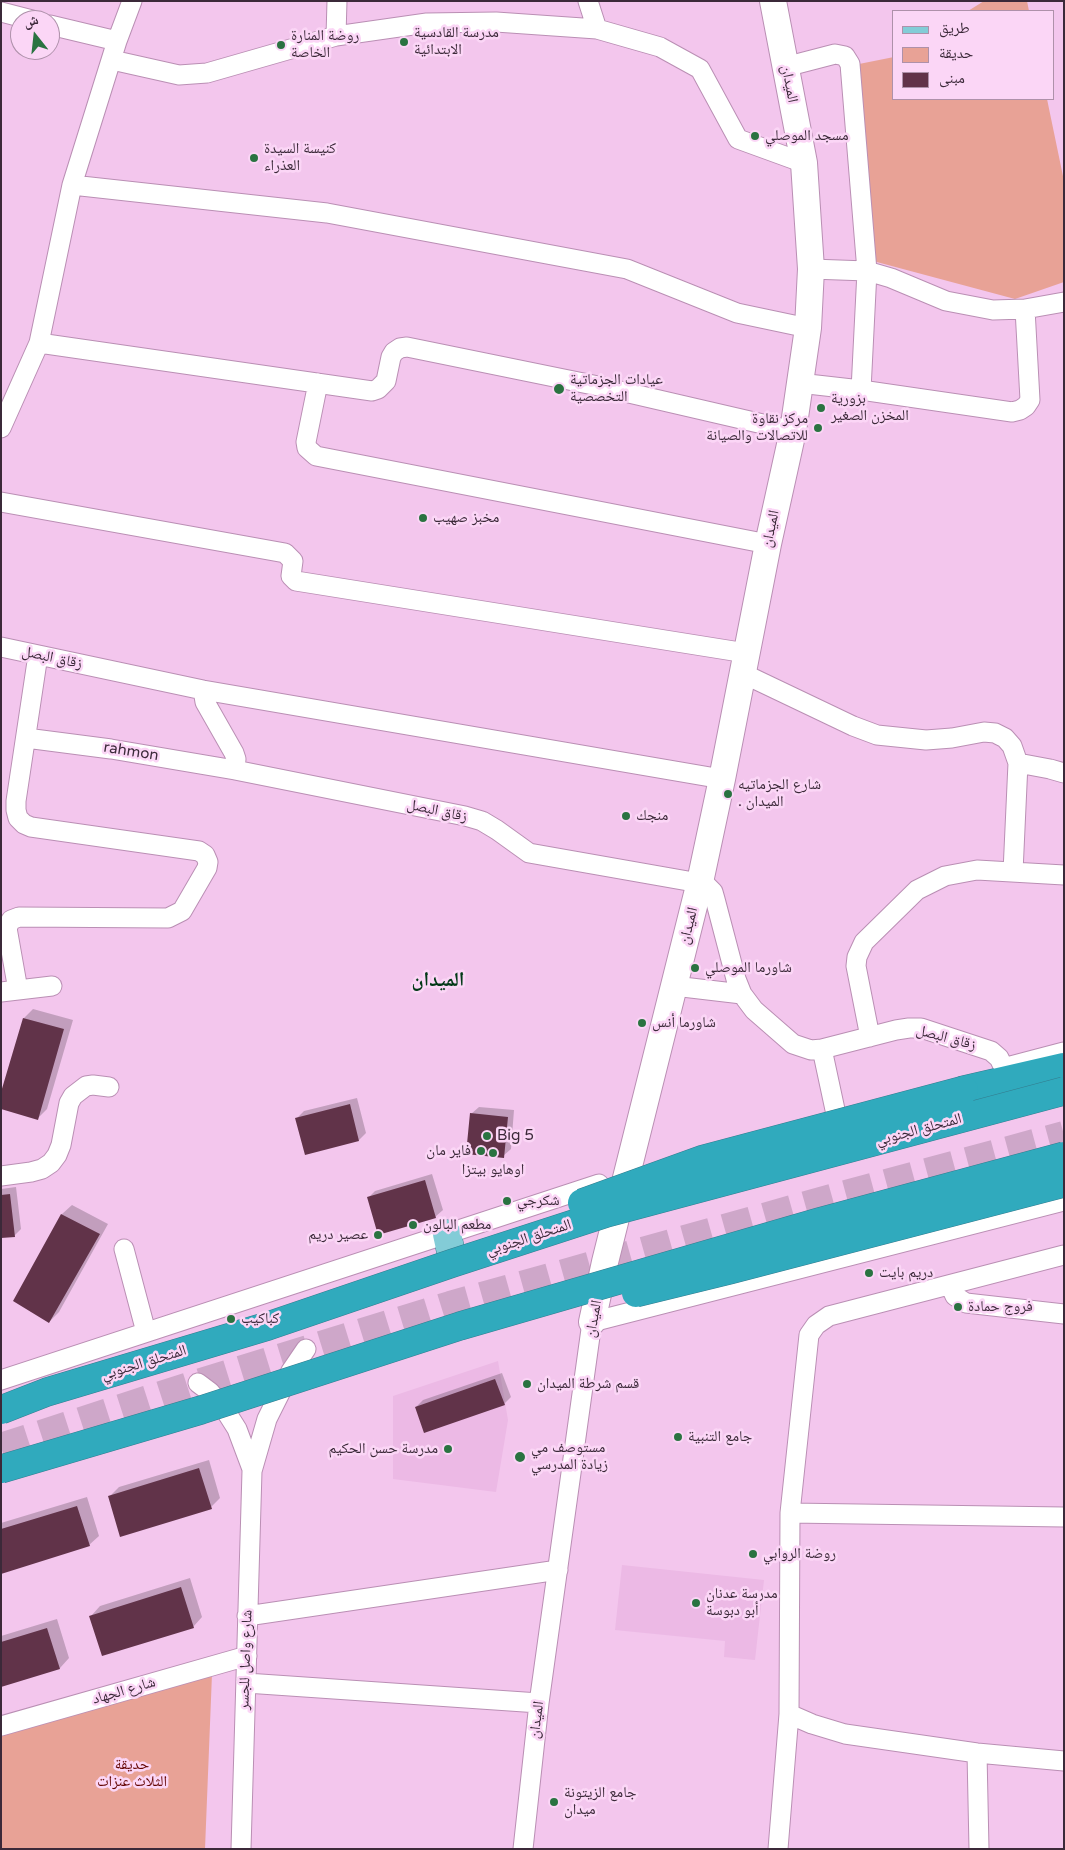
<!DOCTYPE html>
<meta charset="utf-8">
<style>
body{margin:0}
#map{position:relative;width:1065px;height:1850px;overflow:hidden;background:#f3c6ed;font-family:"Varela Round","Noto Naskh Arabic",sans-serif}
canvas{display:block}
.frame{position:absolute;inset:0;border:2px solid #3b2939;pointer-events:none}
.legend{position:absolute;left:892px;top:10px;width:162px;height:90px;box-sizing:border-box;background:#fbd6f6;border:1px solid #ae91aa;margin:0;padding:6px 9px;list-style:none;font-size:15px;color:#3b2939}
.legend li{display:flex;align-items:center;gap:10px;height:25px}
.legend b{width:25px;border:1px solid #ae91aa}
.north{position:absolute;left:10px;top:10px;width:50px;height:50px;box-sizing:border-box;background:#fbd6f6;border:1px solid #ae91aa;border-radius:50%;rotate:344deg;font-size:14px;font-weight:700;line-height:20px;text-align:center;color:#3b2939}
.north::after{content:'';display:block;margin:auto;width:18px;height:22px;background:#2a7341;clip-path:polygon(50% 0,100% 100%,50% 72%,0 100%)}
</style>
<div id="map">
<canvas width="1065" height="1850"></canvas>
<div class="frame"></div>
<ul class="legend">
<li><b style="height:6px;background:#83ccd7"></b>طريق</li>
<li><b style="height:14px;background:#e8a296"></b>حديقة</li>
<li><b style="height:14px;background:#613349"></b>مبنى</li>
</ul>
<div class="north">ش</div>
</div>
<script>
const ctx = document.querySelector('canvas').getContext('2d');
ctx.lineJoin = 'round';
function fillPath(path, color) { ctx.fillStyle = color; ctx.fill(path, 'evenodd'); }
const shape = rows => new Path2D(rows.map(r => 'M' + r).join(''));
function stroke(path, color, width, dash) { ctx.strokeStyle = color; ctx.lineWidth = width; ctx.lineCap = dash ? 'butt' : 'round'; ctx.setLineDash(dash || []); ctx.stroke(path); }
function drawText(font, color, halo, rows, align = 'center') {
  ctx.font = font + ' "Varela Round","Noto Naskh Arabic",sans-serif'; ctx.lineWidth = 5; ctx.setLineDash([]); ctx.textBaseline = 'middle'; ctx.strokeStyle = halo; ctx.fillStyle = color; for (const [text, x, y, turn = 0] of rows) {
    ctx.save(); ctx.translate(x, y); ctx.rotate((+turn || 0) * Math.PI / 180); ctx.textAlign = isNaN(turn) ? turn : align; if (halo) ctx.strokeText(text, 0, 0); ctx.fillText(text, 0, 0); ctx.restore();
  }
}
const built = shape([
 [498,1361,508,1420,496,1492,393,1479,393,1396],
 [622,1565,764,1580,755,1660,724,1657,725,1641,615,1630]
]);
const green = shape([
 [984,1,1027,1,1029,11,968,11],
 [894,57,894,99,1047,99,1064,181,1064,282,1015,299,873,261,854,65],
 [212,1674,205,1849,1,1849,1,1733]
]);
const shadow = shape([
 [33,1009,73,1020,47,1109,38,1118,24,1018],
 [357,1098,366,1133,359,1140,306,1154,297,1118,304,1111],
 [479,1107,514,1110,511,1149,503,1156,471,1114],
 [432,1174,443,1210,435,1217,368,1198,375,1191],
 [16,1187,21,1229,14,1236,1,1237,1,1189],
 [72,1205,108,1224,59,1312,49,1322,15,1301,62,1214],
 [502,1373,511,1397,504,1404,416,1407,423,1400],
 [209,1460,220,1498,211,1507,109,1497,119,1487],
 [87,1497,99,1536,89,1545,1,1573,1,1523],
 [190,1578,202,1617,193,1627,91,1616,100,1606],
 [57,1619,69,1658,60,1668,1,1686,1,1636]
]);
const building = shape([
 [23,1018,64,1029,38,1120,1,1109,1,1092],
 [350,1104,359,1141,305,1155,295,1118],
 [470,1113,508,1117,504,1158,466,1154],
 [425,1180,436,1218,378,1235,367,1197],
 [10,1194,15,1237,1,1238,1,1195],
 [61,1214,100,1234,49,1323,13,1301],
 [495,1379,505,1405,424,1433,415,1407],
 [199,1468,212,1509,120,1537,108,1496],
 [77,1506,90,1546,1,1574,1,1529],
 [181,1587,194,1628,102,1656,89,1616],
 [47,1628,60,1669,1,1687,1,1642]
]);
const primaryTunnel = shape([
 [1,1447,198,1383,450,1305,842,1195,1064,1135]
]);
const street = shape([
 [588,1,597,29],
 [1,12,32,20],
 [50,25,117,41],
 [336,36,337,1],
 [112,60,179,75,207,73,336,36,427,23,496,22,597,29,660,47,700,69,738,139,804,163],
 [785,67,835,54,845,56,850,64,867,271,861,390],
 [72,185,327,213,627,269,737,313,808,328],
 [811,269,867,271,891,278,946,301,993,310,1025,309,1064,302],
 [39,343,372,391,378,389,386,381,391,357,394,352,400,348,407,347,603,387,793,431],
 [318,383,306,442,307,448,316,456,768,544],
 [799,383,861,390,1012,412,1020,410,1026,406,1030,400,1025,309],
 [1,428,39,343,72,185,117,41,132,1],
 [1,502,285,553,293,561,291,576,296,581,746,653],
 [1,647,203,690,722,779],
 [744,674,853,726,877,735,926,740,952,738,984,732,995,733,1005,738,1012,746,1018,763,1013,872],
 [203,690,205,702,234,753,236,759,235,770],
 [26,738,111,749,235,770,465,816,482,821,497,830,529,853,705,884,713,892,715,899,736,979,742,994,754,1010,793,1044,811,1050,822,1049,896,1030,909,1028,921,1028,991,1051,999,1058,1004,1068],
 [1018,763,1050,769,1064,773],
 [674,986,742,994],
 [18,990,7,928,11,920,19,917,168,918,182,911,207,868,208,862,205,855,199,851,31,827,24,824,18,818,16,810,16,801,38,655],
 [1,992,52,986],
 [870,1037,856,966,857,957,864,942,917,890,945,876,977,870,1064,875],
 [822,1049,840,1133],
 [1007,1067,1064,1052],
 [1,1176,31,1172,42,1169,51,1163,57,1155,61,1145,69,1103,73,1096,86,1086,93,1085,109,1087],
 [124,1249,146,1332],
 [950,1285,955,1296,966,1303,1064,1314],
 [1,1380,599,1184],
 [198,1383,210,1392,225,1410,237,1429,252,1469],
 [790,1513,1064,1517],
 [247,1616,558,1570],
 [246,1683,539,1703],
 [789,1714,812,1724,845,1734,977,1753,1064,1761],
 [1,1726,247,1656],
 [977,1753,979,1849],
 [241,1849,252,1471,267,1419,291,1371,306,1349],
 [523,1849,539,1703,592,1322,1064,1201],
 [778,1849,789,1714,790,1513,809,1335,816,1325,829,1316,1064,1255]
]);
const secondary = shape([
 [592,1322,605,1262,700,882,722,779,768,544,793,431,808,328,811,269,804,163,773,1]
]);
const primary = shape([
 [447,1234,452,1257]
]);
const highway = shape([
 [964,1090,1064,1067]
]);
const highwayBridge = shape([
 [582,1203,704,1159,964,1090],
 [636,1293,730,1270,1064,1183],
 [1,1410,47,1392,268,1326,453,1263,607,1213,1064,1091],
 [1,1469,201,1410,460,1326,819,1222,1064,1156]
]);
const markers = [
 [404,42,5,"#2a7341"],
 [281,45,5,"#2a7341"],
 [755,136,5,"#2a7341"],
 [254,158,5,"#2a7341"],
 [559,389,6,"#2a7341"],
 [821,408,5,"#2a7341"],
 [818,428,5,"#2a7341"],
 [423,518,5,"#2a7341"],
 [728,794,5,"#2a7341"],
 [626,816,5,"#2a7341"],
 [695,968,5,"#2a7341"],
 [642,1023,5,"#2a7341"],
 [487,1136,5,"#2a7341"],
 [481,1151,5,"#2a7341"],
 [493,1153,5,"#2a7341"],
 [507,1201,5,"#2a7341"],
 [413,1225,5,"#2a7341"],
 [378,1235,5,"#2a7341"],
 [869,1273,5,"#2a7341"],
 [958,1307,5,"#2a7341"],
 [231,1319,5,"#2a7341"],
 [527,1384,5,"#2a7341"],
 [678,1437,5,"#2a7341"],
 [448,1449,5,"#2a7341"],
 [520,1457,6,"#2a7341"],
 [753,1554,5,"#2a7341"],
 [696,1603,5,"#2a7341"],
 [554,1802,5,"#2a7341"]
];
const poiNames = [
 ["مدرسة القادسية",414,33],
 ["الابتدائية",414,50],
 ["روضة المنارة",291,36],
 ["الخاصة",291,53],
 ["مسجد الموصلي",765,136],
 ["كنيسة السيدة",264,149],
 ["العذراء",264,166],
 ["عيادات الجزماتية",570,380],
 ["التخصصية",570,397],
 ["بزورية",831,399],
 ["المخزن الصغير",831,416],
 ["مركز نقاوة",808,419,"right"],
 ["للاتصالات والصيانة",808,436,"right"],
 ["مخبز صهيب",433,518],
 ["شارع الجزماتيه",738,785],
 [". الميدان",738,802],
 ["منجك",636,816],
 ["شاورما الموصلي",705,968],
 ["شاورما أنس",652,1023],
 ["Big 5",497,1136],
 ["فاير مان",471,1151,"right"],
 ["اوهايو بيتزا",493,1170,"center"],
 ["شكرجي",517,1201],
 ["مطعم البالون",423,1225],
 ["عصير دريم",368,1235,"right"],
 ["دريم بايت",879,1273],
 ["فروج حمادة",968,1307],
 ["كباكيب",241,1319],
 ["قسم شرطة الميدان",537,1384],
 ["جامع التنبية",688,1437],
 ["مستوصف مي",531,1448],
 ["زيادة المدرسي",531,1465],
 ["مدرسة حسن الحكيم",438,1449,"right"],
 ["روضة الروابي",763,1554],
 ["مدرسة عدنان",706,1594],
 ["أبو دبوسة",706,1611],
 ["جامع الزيتونة",564,1793],
 ["ميدان",564,1810]
];
const streetNames = [
 ["الميدان",789,84,79],
 ["الميدان",771,529,-78],
 ["زقاق البصل",52,658,12],
 ["rahmon",131,752,9],
 ["زقاق البصل",437,811,12],
 ["الميدان",689,926,-76],
 ["زقاق البصل",946,1038,15],
 ["المتحلق الجنوبي",919,1130,-15],
 ["المتحلق الجنوبي",529,1238,-18],
 ["الميدان",594,1319,-80],
 ["المتحلق الجنوبي",144,1363,-17],
 ["شارع واصل للجسر",246,1660,-88],
 ["شارع الجهاد",124,1691,-16],
 ["الميدان",537,1720,-83]
];
const parkNames = [
 ["حديقة",132,1765],
 ["الثلاث عنزات",132,1782]
];
const districtNames = [
 ["الميدان",438,981]
];
fillPath(built, '#ecb9e5');
fillPath(green, '#e8a296');
fillPath(shadow, '#0003');
fillPath(building, '#613349');
stroke(primaryTunnel, '#cea7c9', 28, [28, 14]);
stroke(street, '#ba8fb4', 21);
stroke(secondary, '#ba8fb4', 28);
stroke(primary, '#347d8f', 29);
stroke(highway, '#347d8f', 29);
stroke(street, '#fff', 19);
stroke(secondary, '#fff', 26);
stroke(primary, '#83ccd7', 28);
stroke(highway, '#30aabd', 28);
stroke(highwayBridge, '#347d8f', 29, []);
stroke(highwayBridge, '#30aabd', 28);
for (const [x, y, r, color] of markers) { const dot = new Path2D(); dot.arc(x, y, r, 0, 2 * Math.PI); ctx.fillStyle = color; ctx.fill(dot); stroke(dot, '#fbd6f6', 2); }
drawText('15px', '#3b2939', '#fbd6f6', poiNames, 'left');
drawText('15px', '#3b2939', '#fbd6f6', streetNames);
drawText('15px', '#630400', '#fbd6f6', parkNames);
drawText('bold 20px', '#023917', '#fbd6f6', districtNames);
</script>
